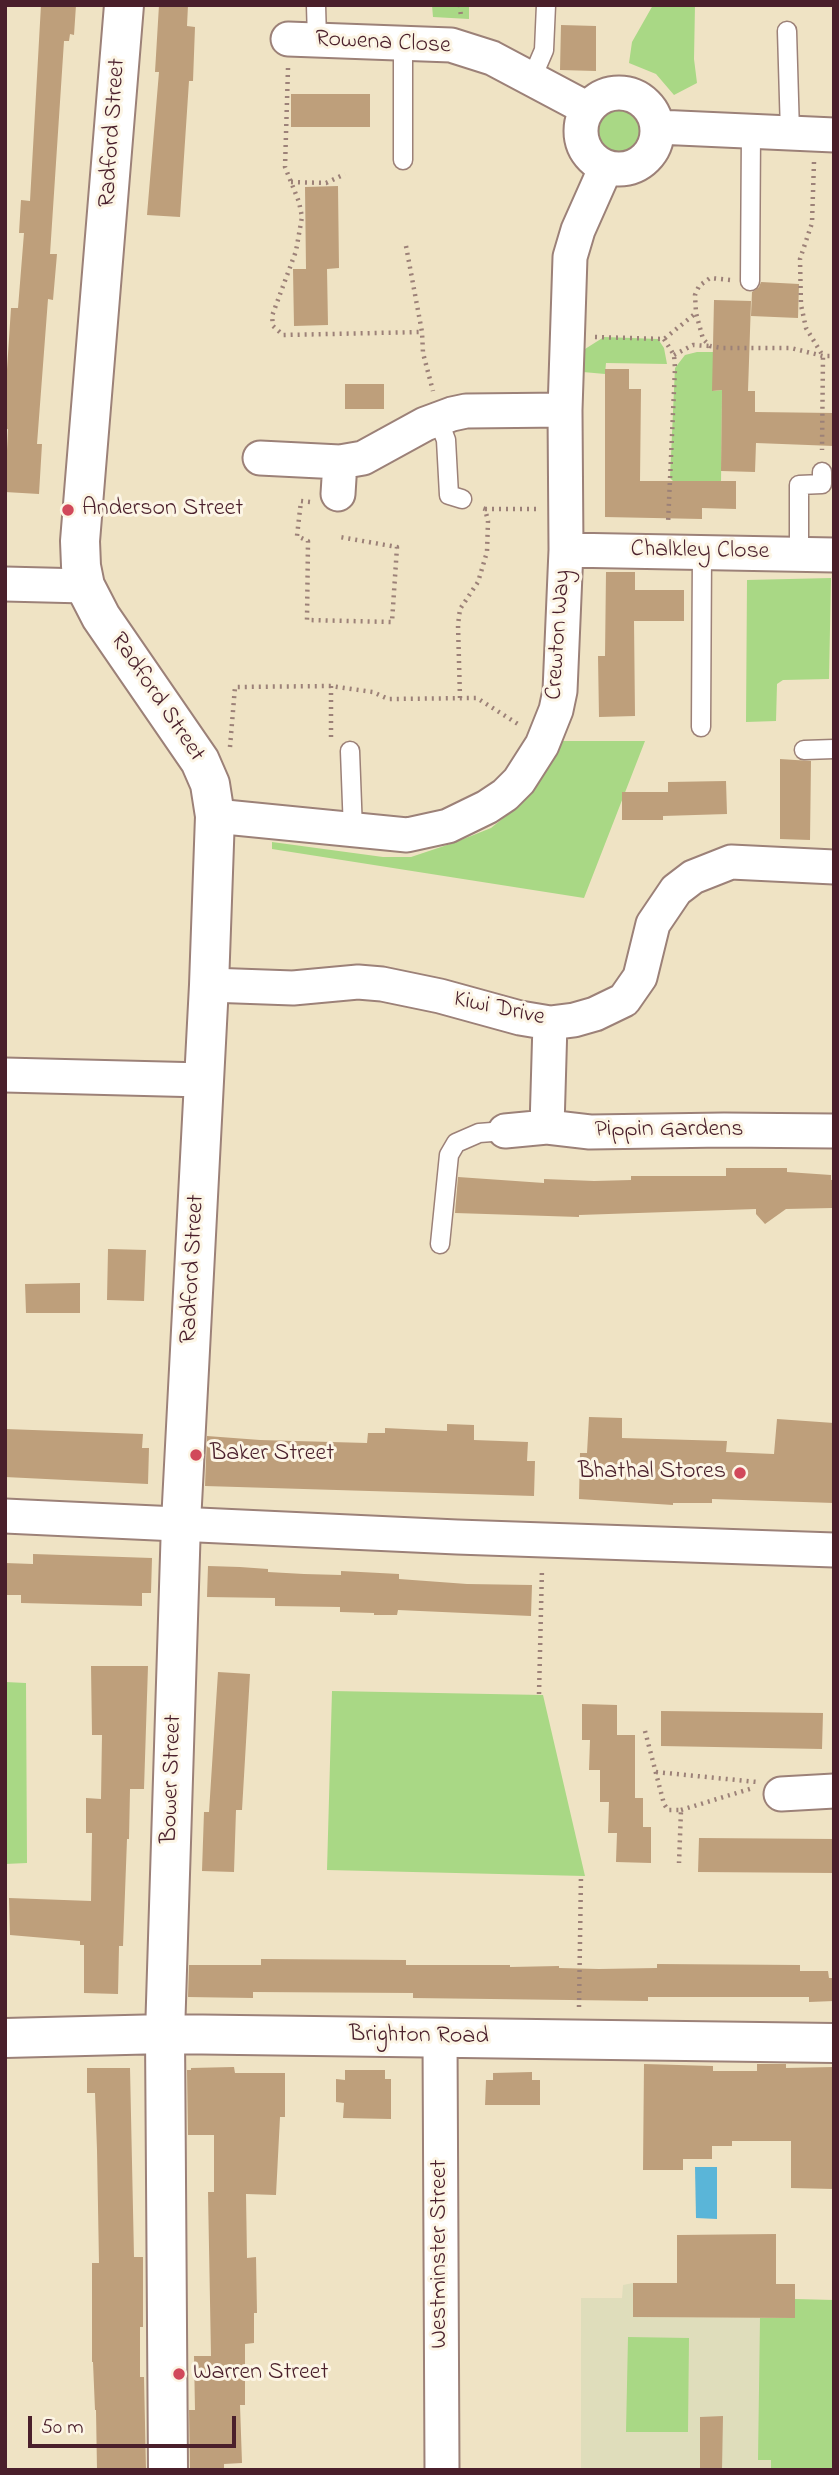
<!DOCTYPE html>
<style>
body{margin:0}
#map{position:relative;width:839px;height:2475px;overflow:hidden;background:#efe3c4;font-family:"Indie Flower",sans-serif}
canvas{display:block}
.frame{position:absolute;inset:0;border:7px solid #4a1f2b;pointer-events:none}
.scale{position:absolute;left:28px;top:2416px;width:208px;height:32px;box-sizing:border-box;border:4px solid #4a1f2b;border-top:0;padding-left:9px;font-size:21px;line-height:24px;white-space:nowrap;color:#4a1f2b;-webkit-text-stroke:5px #fcf5e5;paint-order:stroke}
</style>
<div id="map">
<canvas width="839" height="2475"></canvas>
<div class="frame"></div>
<div class="scale">50 m</div>
</div>
<script>
const ctx = document.querySelector('canvas').getContext('2d');
ctx.lineJoin = 'round';
function fillPath(path, color) { ctx.fillStyle = color; ctx.fill(path, 'evenodd'); }
const shape = rows => new Path2D(rows.map(r => 'M' + r).join(''));
function stroke(path, color, width, dash) { ctx.strokeStyle = color; ctx.lineWidth = width; ctx.lineCap = dash ? 'butt' : 'round'; ctx.setLineDash(dash || []); ctx.stroke(path); }
function drawText(font, color, halo, rows, align = 'center') {
  ctx.font = font + ' "Indie Flower",sans-serif'; ctx.lineWidth = 6; ctx.setLineDash([]); ctx.textBaseline = 'middle'; ctx.strokeStyle = halo; ctx.fillStyle = color; for (const [text, x, y, turn = 0] of rows) {
    ctx.save(); ctx.translate(x, y); ctx.rotate((+turn || 0) * Math.PI / 180); ctx.textAlign = isNaN(turn) ? turn : align; if (halo) ctx.strokeText(text, 0, 0); ctx.fillText(text, 0, 0); ctx.restore();
  }
}
const built = shape([
 [633,2283,633,2317,794,2318,834,2300,834,2470,581,2470,581,2298,622,2298,623,2285]
]);
const green = shape([
 [432,5,469,5,469,19,433,17],
 [653,5,695,5,694,59,697,83,674,95,656,74,629,63,632,42],
 '593 130a25 25 0 1 1 50 0a25 25 0 1 1-50 0Z',
 [604,337,658,339,664,348,667,364,606,363,605,374,583,372,582,354,585,349],
 [697,352,713,352,713,391,722,390,721,484,673,481,670,478,675,368,685,355],
 [831,578,829,679,783,680,777,684,776,721,746,722,747,580],
 [560,741,645,741,584,898,272,849,272,842,383,857,411,857,456,842,491,828,517,807,543,775],
 [5,1682,26,1683,27,1863,5,1864],
 [332,1691,543,1695,585,1876,327,1870],
 [795,2299,834,2300,834,2470,771,2470,771,2460,758,2460,760,2318,794,2318],
 [628,2337,689,2338,688,2432,626,2432]
]);
const water = shape([
 [695,2167,717,2167,717,2219,696,2218]
]);
const building = shape([
 [41,5,76,5,74,35,70,34,69,41,64,41,50,254,57,254,53,300,48,299,37,444,42,444,39,494,5,492,8,429,5,429,5,400,11,308,18,308,24,233,19,233,21,200,30,201],
 [159,5,188,5,187,26,195,27,193,81,189,81,180,217,147,215,159,72,155,72],
 [561,25,596,26,596,71,560,70],
 [291,94,370,94,370,127,291,127],
 [338,186,339,268,327,269,328,325,294,326,293,269,306,269,305,187],
 [761,282,799,284,798,318,751,316,752,292,759,287],
 [714,300,751,301,748,391,755,391,755,412,834,413,834,446,756,443,755,472,721,471,722,390,712,391],
 [605,369,629,369,629,389,641,389,640,481,736,481,736,509,702,508,702,519,605,517],
 [345,384,384,384,384,409,345,409],
 [606,572,635,572,635,590,684,590,684,621,634,621,635,716,599,717,598,656,605,656],
 [780,759,811,761,810,840,780,839],
 [726,781,727,814,663,816,663,820,622,820,622,792,668,792,668,782],
 [726,1168,787,1168,787,1172,831,1175,831,1180,834,1180,832,1208,786,1209,765,1224,756,1214,756,1209,579,1215,579,1217,455,1213,458,1177,544,1183,544,1179,594,1181,631,1180,631,1176,726,1176],
 [108,1249,146,1250,144,1301,107,1300],
 [80,1283,80,1313,26,1313,25,1284],
 [589,1417,622,1418,622,1438,727,1441,726,1452,774,1454,777,1419,834,1423,834,1503,712,1499,712,1503,673,1503,673,1505,579,1499,580,1453,587,1453],
 [447,1424,474,1425,474,1440,528,1442,527,1461,535,1461,534,1496,205,1486,207,1436,260,1440,367,1443,368,1433,385,1433,385,1428,447,1431],
 [5,1429,143,1434,142,1448,149,1448,148,1484,5,1477],
 [33,1554,152,1558,151,1593,142,1593,142,1606,21,1603,21,1595,5,1595,5,1563,33,1564],
 [208,1566,240,1567,268,1569,268,1572,304,1574,341,1575,341,1571,399,1574,399,1579,467,1584,532,1585,531,1616,398,1610,397,1615,374,1615,374,1613,340,1612,340,1607,275,1606,275,1598,207,1597],
 [91,1666,148,1666,144,1789,130,1789,129,1839,127,1839,123,1946,119,1946,118,1994,84,1993,84,1945,80,1945,80,1941,10,1935,9,1898,91,1901,92,1833,86,1833,86,1798,101,1799,102,1735,92,1735],
 [218,1672,250,1674,242,1810,236,1810,234,1872,202,1871,204,1812,209,1812],
 [582,1704,617,1705,617,1735,635,1735,635,1798,643,1798,643,1827,651,1827,651,1863,616,1862,617,1833,608,1833,609,1802,600,1802,600,1770,589,1770,590,1740,582,1740],
 [661,1711,823,1713,822,1749,661,1746],
 [699,1838,834,1839,834,1873,698,1872],
 [261,1959,406,1960,406,1965,510,1965,510,1967,559,1966,559,1968,599,1969,657,1968,657,1964,800,1965,800,1971,828,1971,829,1978,834,1978,834,2001,809,2002,809,1997,648,1997,648,2001,413,1998,413,1993,253,1992,253,1998,188,1997,189,1965,261,1965],
 [644,2064,713,2066,713,2071,757,2071,757,2064,786,2064,786,2068,834,2067,834,2189,791,2188,791,2141,732,2141,732,2146,712,2146,712,2159,683,2159,683,2170,643,2170],
 [234,2067,235,2073,285,2073,285,2117,280,2117,276,2195,246,2194,247,2258,256,2257,257,2313,254,2313,254,2343,245,2344,245,2405,240,2405,242,2463,224,2464,224,2470,190,2470,189,2410,195,2410,194,2356,211,2356,208,2192,214,2192,214,2135,188,2135,187,2070,191,2070,191,2068],
 [87,2068,130,2068,134,2257,143,2257,143,2327,140,2327,140,2377,144,2377,146,2470,97,2470,96,2410,95,2410,93,2362,92,2362,92,2263,99,2263,97,2150,95,2093,87,2093],
 [345,2070,385,2070,385,2079,391,2079,391,2119,343,2118,344,2103,336,2102,336,2079,345,2080],
 [532,2072,532,2080,540,2080,540,2105,485,2105,486,2080,493,2080,493,2073],
 [776,2234,776,2284,795,2284,795,2318,633,2317,633,2283,677,2283,677,2235],
 [723,2416,722,2470,700,2470,700,2417]
]);
const path = shape([
 [460,5,461,18],
 [288,68,285,167,299,202,302,217,296,251,272,316,273,326,283,335,422,332],
 [814,162,812,223,800,259,801,305,806,328,823,356,822,450],
 [291,182,326,183,345,174],
 [406,246,422,332,423,353,433,391],
 [730,280,710,278,699,286,695,295,696,313,703,339,710,346,722,348,791,348,823,356,834,356],
 [595,337,664,339,696,313],
 [664,339,674,355,675,368,668,524],
 [674,355,693,345,710,346],
 [310,502,301,501,297,536,308,541,307,620,392,622,397,547,340,537],
 [485,509,537,509],
 [331,686,331,738,333,740],
 [460,698,458,625,460,609,478,582,487,552,488,521,485,509,482,508],
 [230,747,235,687,331,686,373,692,388,699,477,698,518,724],
 [539,1694,542,1568],
 [645,1731,664,1804,668,1810,681,1810,679,1863],
 [656,1772,757,1782],
 [681,1810,753,1788],
 [579,2007,581,1875]
]);
const service = shape([
 [316,5,317,40],
 [787,31,790,133],
 [403,42,403,160],
 [532,78,544,50,546,5],
 [750,281,751,132],
 [438,419,446,440,449,495,462,499],
 [799,554,799,485,822,484,822,472],
 [701,727,702,552],
 [804,750,834,749],
 [350,751,353,831],
 [440,1244,449,1155,456,1143,479,1133,505,1131]
]);
const minor = shape([
 [288,39,451,45,492,58,588,109],
 '581 131a38 38 0 1 1 76 0a38 38 0 1 1-76 0Z',
 [657,127,834,135],
 [260,458,340,462,363,458,425,424,452,414,466,411,565,410],
 [338,494,340,462],
 [566,550,834,555],
 [5,584,85,586],
 [215,816,407,835,448,826,487,807,505,795,519,781,542,745,556,710,560,691,566,550,565,410,570,257,578,230,606,167],
 [209,985,293,988,358,982,382,984,440,996,520,1018,550,1023,574,1020,595,1014,624,1000,640,977,653,924,676,890,693,877,731,862,834,867],
 [5,1075,204,1080],
 [547,1127,550,1023],
 [505,1131,547,1127,590,1132,724,1130,834,1131],
 [5,1516,457,1537,834,1550],
 [781,1794,834,1791],
 [440,2037,442,2470]
]);
const tertiary = shape([
 [124,5,80,541,81,566,85,586,101,617,200,761,210,784,215,816,209,985,181,1523,165,2034,168,2470],
 [5,2038,165,2034,834,2043]
]);
const markers = [
 [68,510,7,"#d1495b"],
 [196,1455,7,"#d1495b"],
 [740,1473,7,"#d1495b"],
 [179,2374,7,"#d1495b"]
];
const streetNames = [
 ["Rowena Close",383,44,3],
 ["Radford Street",114,133,-86],
 ["Chalkley Close",700,552,1],
 ["Crewton Way",560,635,-86],
 ["Radford Street",156,698,56],
 ["Kiwi Drive",499,1010,12],
 ["Pippin Gardens",669,1131],
 ["Radford Street",194,1269,-87],
 ["Bower Street",173,1779,-88],
 ["Brighton Road",419,2037,1],
 ["Westminster Street",441,2254,-90]
];
const poiNames = [
 ["Anderson Street",82,510],
 ["Baker Street",210,1455],
 ["Bhathal Stores",726,1473,"right"],
 ["Warren Street",193,2374]
];
fillPath(built, '#dfddbb');
fillPath(green, '#a9d885');
fillPath(water, '#5ab5d8');
fillPath(building, '#be9f7b');
stroke(service, '#9c8178', 21);
stroke(minor, '#9c8178', 37);
stroke(tertiary, '#9c8178', 42);
stroke(path, '#9c8178', 4.5, [2, 5]);
stroke(service, '#fff', 18);
stroke(minor, '#fff', 33);
stroke(tertiary, '#fff', 38);
for (const [x, y, r, color] of markers) { const dot = new Path2D(); dot.arc(x, y, r, 0, 2 * Math.PI); ctx.fillStyle = color; ctx.fill(dot); stroke(dot, '#fcf5e5', 2.5); }
drawText('24px', '#4a1f2b', '#fcf5e5', streetNames);
drawText('24px', '#4a1f2b', '#fcf5e5', poiNames, 'left');
</script>
